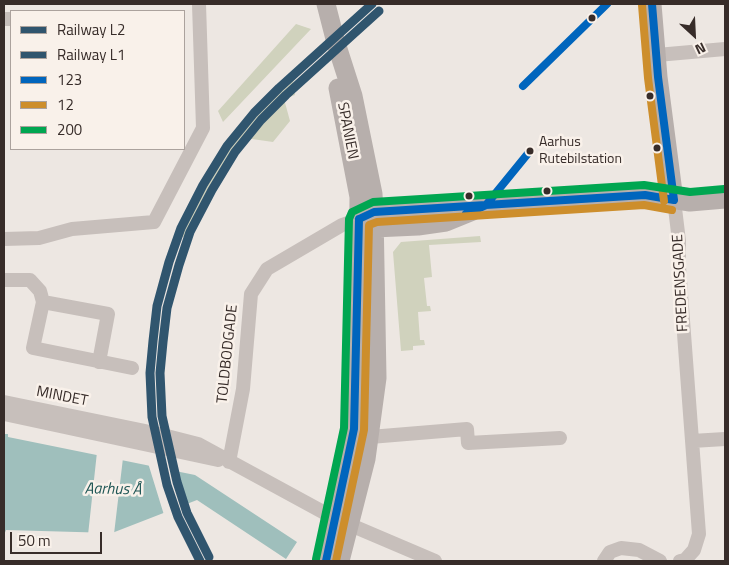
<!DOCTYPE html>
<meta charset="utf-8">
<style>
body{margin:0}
#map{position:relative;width:729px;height:565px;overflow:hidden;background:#ede7e2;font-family:"Titillium Web",sans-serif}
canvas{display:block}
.frame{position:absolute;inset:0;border:5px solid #372c29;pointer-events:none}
.legend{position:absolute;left:10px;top:10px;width:175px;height:140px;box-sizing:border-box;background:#f9f1ea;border:1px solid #aba29d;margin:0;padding:6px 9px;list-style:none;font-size:15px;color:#372c29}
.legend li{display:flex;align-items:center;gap:10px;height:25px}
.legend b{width:25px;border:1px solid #aba29d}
.north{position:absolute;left:669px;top:10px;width:50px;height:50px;-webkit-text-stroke:4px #f9f1ea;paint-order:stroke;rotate:155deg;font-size:14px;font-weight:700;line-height:20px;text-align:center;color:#372c29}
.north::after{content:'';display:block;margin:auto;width:18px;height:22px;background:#372c29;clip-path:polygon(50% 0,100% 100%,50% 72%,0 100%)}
.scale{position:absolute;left:10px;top:532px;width:92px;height:22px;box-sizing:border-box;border:2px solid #372c29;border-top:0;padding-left:6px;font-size:15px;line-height:18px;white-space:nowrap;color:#372c29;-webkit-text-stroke:4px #f9f1ea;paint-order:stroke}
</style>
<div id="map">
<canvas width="729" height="565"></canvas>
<div class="frame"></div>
<ul class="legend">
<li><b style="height:6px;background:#30556e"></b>Railway L2</li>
<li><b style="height:6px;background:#30556e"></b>Railway L1</li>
<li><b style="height:6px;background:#0065bd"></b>123</li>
<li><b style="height:6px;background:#cd8e2c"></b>12</li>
<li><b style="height:6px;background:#00a651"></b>200</li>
</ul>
<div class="north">N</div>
<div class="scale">50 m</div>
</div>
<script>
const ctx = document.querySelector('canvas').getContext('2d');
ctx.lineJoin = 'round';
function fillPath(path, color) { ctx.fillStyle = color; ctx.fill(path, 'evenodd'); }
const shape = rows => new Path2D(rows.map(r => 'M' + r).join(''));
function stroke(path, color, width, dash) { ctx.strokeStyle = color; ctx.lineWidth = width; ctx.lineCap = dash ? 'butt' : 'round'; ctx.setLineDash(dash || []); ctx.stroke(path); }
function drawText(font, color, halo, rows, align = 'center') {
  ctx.font = font + ' "Titillium Web",sans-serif'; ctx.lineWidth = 5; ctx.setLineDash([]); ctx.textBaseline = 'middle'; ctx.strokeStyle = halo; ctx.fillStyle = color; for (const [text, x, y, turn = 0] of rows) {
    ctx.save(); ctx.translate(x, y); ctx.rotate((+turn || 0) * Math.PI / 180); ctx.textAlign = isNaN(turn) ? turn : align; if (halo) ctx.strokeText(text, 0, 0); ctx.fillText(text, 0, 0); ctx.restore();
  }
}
const green = shape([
 [296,24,311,29,223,122,218,111],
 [312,60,293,82,295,95,284,99,290,121,273,142,245,138,213,190,189,238,178,236,220,160,262,107],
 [480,236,481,242,429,245,432,277,424,278,427,306,430,306,431,311,418,312,420,340,424,340,425,345,413,346,413,350,401,351,393,252,401,242]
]);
const water = shape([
 [4,434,8,434,8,437,195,475,297,542,286,559,197,500,112,533,6,530,4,535]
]);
const pier = shape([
 [97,452,123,458,114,534,110,536,88,535],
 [148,463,170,467,182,507,164,515]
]);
const street = shape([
 [4,19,11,19],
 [657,55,725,49],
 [674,200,679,241,679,267,699,534,694,550,685,560,680,561],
 [4,239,39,238,72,229,154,222,203,128,199,4],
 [4,280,30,280,40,291,43,302,33,348,132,368],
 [43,302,108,314,99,362],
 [4,402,155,433,198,444,334,518,435,561],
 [4,414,218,460],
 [370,437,467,429,468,443,560,438],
 [692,441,725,439],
 [229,462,243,389,251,294,267,269,342,225,359,219],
 [604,561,610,552,621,548,639,550,660,561]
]);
const secondary = shape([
 [326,4,336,43,353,96,373,194,374,212,377,378,366,459,340,561],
 [652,4,658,77,674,200],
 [364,217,374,212,645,195,690,202,725,199],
 [365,222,374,228,418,226,446,222,473,211],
 [326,561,354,429,357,376,359,197,338,88]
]);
const bus1 = shape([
 [652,4,658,77,674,200],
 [523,86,607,4],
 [466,214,486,205,530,151],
 [359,219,374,212,645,195,674,200],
 [326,561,354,429,359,219]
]);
const bus2 = shape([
 [642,5,648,78,664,201],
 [336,561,364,430,369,225,377,222,644,205,672,210]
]);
const bus3 = shape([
 [316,559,344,428,349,219,352,212,373,202,644,185,690,192,724,189]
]);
const rail1 = shape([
 [200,561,178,517,167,485,152,417,150,373,153,341,157,306,169,262,181,228,203,185,227,146,254,113,279,88,372,4]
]);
const rail2 = shape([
 [209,557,187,513,177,482,162,416,160,373,163,342,167,308,179,265,190,232,212,190,235,152,261,120,286,95,379,11]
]);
const markers = [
 [592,18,4.5,"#372c29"],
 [650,96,4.5,"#372c29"],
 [657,148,4.5,"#372c29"],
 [530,151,4.5,"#372c29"],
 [547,191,4.5,"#372c29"],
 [469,196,4.5,"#372c29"]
];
const busNames = [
 ["Aarhus",539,143],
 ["Rutebilstation",539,160]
];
const streetNames = [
 ["SPANIEN",347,131,79],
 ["FREDENSGADE",681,283,-93],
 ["TOLDBODGADE",228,354,-84],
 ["MINDET",62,397,11]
];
const waterNames = [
 ["Aarhus Å",113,490,1]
];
fillPath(green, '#d0d2bd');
fillPath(water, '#9fbfbc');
fillPath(pier, '#ede7e2');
stroke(street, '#c7bfbb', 14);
stroke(secondary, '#b7afac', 19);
stroke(bus1, '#0065bd', 8);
stroke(bus2, '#cd8e2c', 8);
stroke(bus3, '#00a651', 8);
stroke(rail1, '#30556e', 9);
stroke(rail2, '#30556e', 9);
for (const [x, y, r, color] of markers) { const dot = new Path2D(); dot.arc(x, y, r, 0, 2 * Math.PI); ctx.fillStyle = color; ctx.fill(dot); stroke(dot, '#f9f1ea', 2); }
drawText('14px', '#372c29', '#f9f1ea', busNames, 'left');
drawText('15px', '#372c29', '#f9f1ea', streetNames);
drawText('italic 16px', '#205756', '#f9f1ea', waterNames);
</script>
